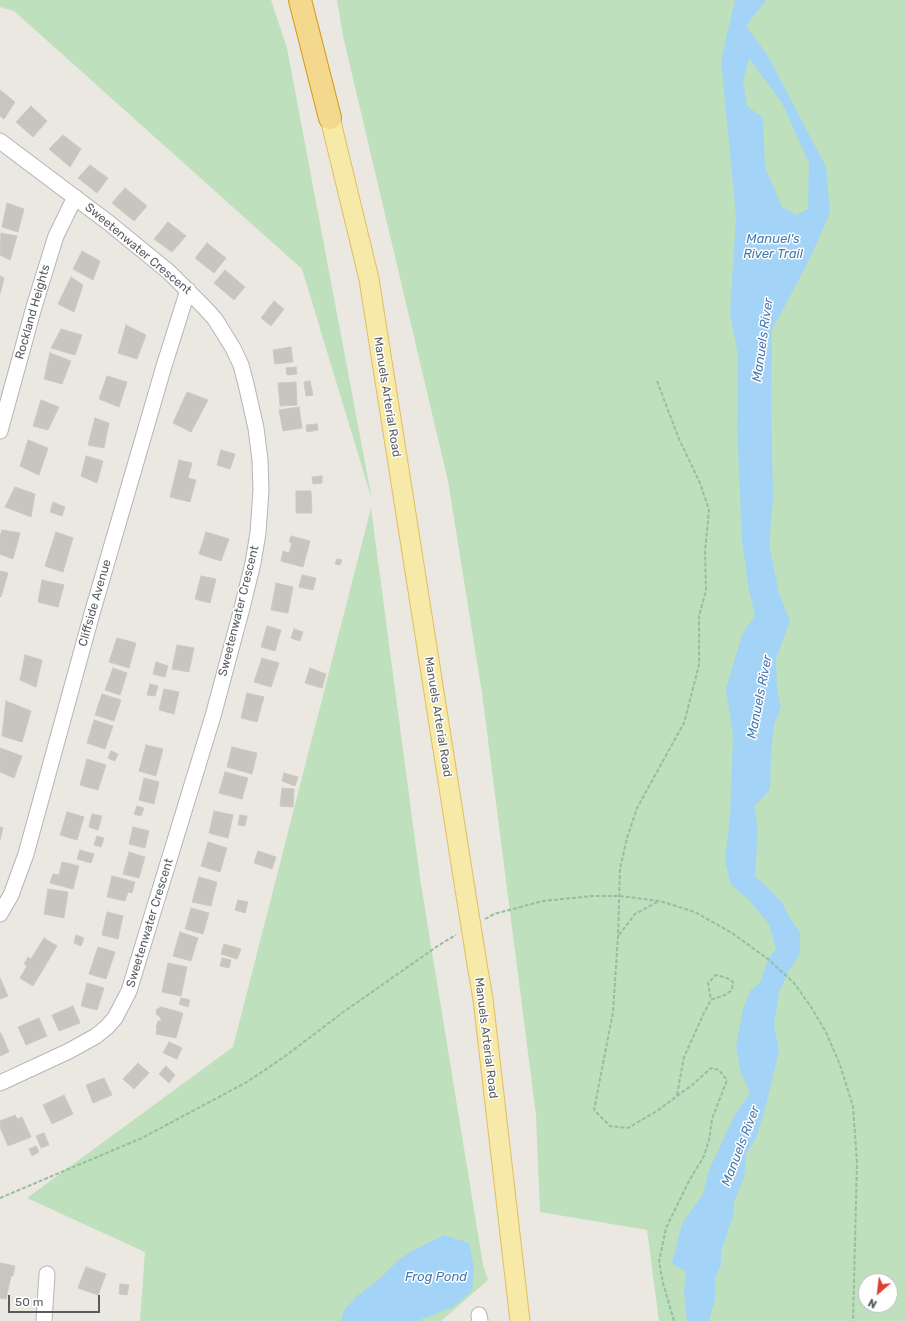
<!DOCTYPE html>
<style>
body{margin:0}
#map{position:relative;width:906px;height:1321px;overflow:hidden;background:#eae8e0;font-family:Rubik,sans-serif}
canvas{display:block}
.north{position:absolute;left:858px;top:1273px;width:40px;height:40px;box-sizing:border-box;background:#fff;border:1px solid #bcbebf;border-radius:50%;rotate:208deg;font-size:11px;font-weight:700;line-height:16px;text-align:center;color:#585c5f}
.north::after{content:'';display:block;margin:auto;width:14px;height:18px;background:#d94137;clip-path:polygon(50% 0,100% 100%,50% 72%,0 100%)}
.scale{position:absolute;left:8px;top:1295px;width:92px;height:18px;box-sizing:border-box;border:2px solid #585c5f;border-top:0;padding-left:5px;font-size:12px;line-height:14px;white-space:nowrap;color:#585c5f;-webkit-text-stroke:3px #fff;paint-order:stroke}
</style>
<div id="map">
<canvas width="906" height="1321"></canvas>
<div class="north">N</div>
<div class="scale">50 m</div>
</div>
<script>
const ctx = document.querySelector('canvas').getContext('2d');
ctx.lineJoin = 'round';
function fillPath(path, color) { ctx.fillStyle = color; ctx.fill(path, 'evenodd'); }
const shape = rows => new Path2D(rows.map(r => 'M' + r).join(''));
function stroke(path, color, width, dash) { ctx.strokeStyle = color; ctx.lineWidth = width; ctx.lineCap = dash ? 'butt' : 'round'; ctx.setLineDash(dash || []); ctx.stroke(path); }
function drawText(font, color, halo, rows, align = 'center') {
  ctx.font = font + ' Rubik,sans-serif'; ctx.lineWidth = 3; ctx.setLineDash([]); ctx.textBaseline = 'middle'; ctx.strokeStyle = halo; ctx.fillStyle = color; for (const [text, x, y, turn = 0] of rows) {
    ctx.save(); ctx.translate(x, y); ctx.rotate((+turn || 0) * Math.PI / 180); ctx.textAlign = isNaN(turn) ? turn : align; if (halo) ctx.strokeText(text, 0, 0); ctx.fillText(text, 0, 0); ctx.restore();
  }
}
const green = shape([
 [0,0,271,0,287,48,372,500,302,269,14,11,0,7],
 [337,0,906,0,906,1321,659,1321,647,1230,540,1212,536,1115,482,693,448,481,379,189,343,36],
 [866,1281,890,1281,890,1305,866,1305],
 [371,508,420,878,483,1265,488,1280,441,1321,140,1321,145,1252,27,1198,233,1047]
]);
const water = shape([
 [735,0,766,0,746,26,768,56,826,167,830,213,808,262,772,330,771,404,773,500,769,544,779,593,790,621,776,659,777,689,781,707,774,725,771,753,770,789,754,807,758,829,755,877,768,888,783,904,789,917,800,932,800,954,789,970,779,993,774,1024,779,1051,765,1109,756,1138,746,1154,744,1177,734,1202,733,1216,721,1251,721,1265,715,1278,715,1300,709,1321,687,1321,684,1292,686,1272,672,1263,682,1224,703,1194,709,1170,723,1140,734,1116,750,1093,740,1070,736,1046,743,1010,750,991,760,983,768,959,776,949,769,924,748,899,731,885,725,860,730,817,733,735,726,689,742,635,755,615,749,591,742,541,737,427,738,355,730,313,736,216,721,60],
 [749,58,782,103,809,163,808,209,796,215,782,207,765,167,763,118,747,106,743,81],
 [444,1235,469,1243,474,1267,472,1291,453,1307,417,1321,341,1321,344,1310,358,1295,376,1282,400,1259,410,1252]
]);
const building = shape([
 [0,90,15,102,4,119,0,116,0,90],
 [31,106,47,121,33,137,16,122,31,106],
 [63,135,81,149,70,167,49,149,63,135],
 [90,165,108,178,97,193,78,178,90,165],
 [125,188,147,206,134,221,112,203,125,188],
 [7,203,24,209,18,232,2,227,7,203],
 [168,222,186,236,172,252,154,239,168,222],
 [1,233,17,236,10,260,0,255,1,233],
 [207,243,226,258,214,273,195,258,207,243],
 [82,251,100,261,93,280,73,269,82,251],
 [225,270,245,287,234,300,214,283,225,270],
 [0,276,4,278,0,294,0,276],
 [71,277,83,285,74,312,58,304,71,277],
 [274,301,284,309,271,326,261,318,274,301],
 [126,325,146,335,137,359,118,353,126,325],
 [61,329,82,335,75,355,51,348,61,329],
 [291,347,293,362,275,364,273,350,291,347],
 [50,353,71,361,62,384,44,379,50,353],
 [296,367,297,374,287,375,286,368,296,367],
 [107,376,127,382,119,407,99,399,107,376],
 [310,381,313,395,306,396,304,382,310,381],
 [296,382,297,405,280,406,278,383,296,382],
 [187,392,208,400,191,432,173,423,187,392],
 [41,400,59,407,48,430,33,426,41,400],
 [299,407,302,428,283,431,279,410,299,407],
 [95,418,109,423,104,448,88,445,95,418],
 [317,424,318,430,307,432,306,425,317,424],
 [28,440,48,448,39,475,20,466,28,440],
 [221,450,235,454,230,469,217,465,221,450],
 [86,456,103,461,97,483,81,476,86,456],
 [179,460,192,463,188,478,196,480,190,502,170,497,179,460],
 [322,476,322,483,313,484,312,477,322,476],
 [15,487,35,494,31,517,5,507,15,487],
 [296,491,311,491,312,513,296,513,296,491],
 [53,502,65,507,62,516,50,512,53,502],
 [2,530,20,533,13,559,0,554,0,536,2,530],
 [56,532,73,538,63,572,45,566,56,532],
 [206,532,229,539,221,561,199,554,206,532],
 [291,536,310,541,303,567,281,561,283,551,289,553,292,543,289,542,291,536],
 [337,559,342,560,340,565,335,564,337,559],
 [0,571,8,573,1,597,0,596,0,571],
 [302,575,316,578,313,590,299,587,302,575],
 [201,576,216,579,210,603,195,599,201,576],
 [42,580,64,585,58,607,38,602,42,580],
 [276,583,293,587,288,613,271,610,276,583],
 [267,626,281,630,275,651,261,647,267,626],
 [294,629,303,632,300,641,291,638,294,629],
 [117,638,136,643,129,668,109,662,117,638],
 [177,645,194,648,189,672,172,669,177,645],
 [25,655,42,660,36,687,20,680,25,655],
 [262,658,279,663,271,687,254,682,262,658],
 [156,662,168,666,165,677,153,674,156,662],
 [113,668,127,673,120,695,105,690,113,668],
 [310,668,326,674,322,688,305,683,310,668],
 [150,684,158,686,155,696,147,695,150,684],
 [164,689,179,692,174,714,159,710,164,689],
 [247,693,264,697,257,722,241,718,247,693],
 [102,694,121,700,114,721,95,715,102,694],
 [6,701,31,711,22,742,2,736,6,701],
 [94,720,113,726,105,749,87,743,94,720],
 [146,745,163,749,156,776,139,771,146,745],
 [232,747,257,753,252,774,227,767,232,747],
 [0,748,22,756,14,778,0,772,0,748],
 [111,751,118,754,115,761,108,758,111,751],
 [87,759,106,765,98,790,80,785,87,759],
 [225,772,248,778,242,799,219,793,225,772],
 [284,773,298,777,295,786,282,781,284,773],
 [144,778,159,782,154,804,139,800,144,778],
 [282,788,294,789,293,807,280,806,282,788],
 [137,806,144,808,141,816,134,814,137,806],
 [214,811,233,815,228,838,209,833,214,811],
 [67,812,84,817,77,840,60,835,67,812],
 [92,814,102,816,98,830,89,827,92,814],
 [240,815,247,816,245,826,238,825,240,815],
 [0,827,3,828,0,840,0,827],
 [133,827,149,831,145,848,129,844,133,827],
 [97,836,104,838,101,847,94,845,97,836],
 [208,842,227,848,220,872,201,866,208,842],
 [80,850,94,854,91,863,77,859,80,850],
 [258,851,276,857,272,869,254,863,258,851],
 [129,852,145,857,139,878,123,874,129,852],
 [62,862,79,866,73,889,50,883,53,874,59,875,62,862],
 [112,876,135,882,132,893,128,892,125,901,107,897,112,876],
 [199,877,217,882,211,906,192,902,199,877],
 [48,889,68,892,64,918,44,914,48,889],
 [238,900,248,902,245,913,235,910,238,900],
 [191,908,209,913,203,934,185,929,191,908],
 [107,912,123,916,118,939,102,935,107,912],
 [180,932,198,938,191,961,173,956,180,932],
 [76,935,84,938,81,946,74,943,76,935],
 [44,938,57,946,33,986,20,978,27,966,24,964,28,957,31,959,44,938],
 [224,944,241,949,237,959,221,954,224,944],
 [98,947,115,952,106,979,89,974,98,947],
 [222,958,231,960,229,968,220,966,222,958],
 [168,963,187,967,181,996,162,992,168,963],
 [0,978,8,996,0,999,0,978],
 [87,983,104,988,97,1010,81,1006,87,983],
 [181,998,190,1000,188,1007,179,1004,181,998],
 [73,1006,80,1023,59,1031,52,1015,73,1006],
 [161,1007,183,1013,176,1038,156,1034,157,1028,156,1028,158,1021,161,1021,161,1018,156,1014,157,1009,161,1007],
 [39,1018,47,1036,26,1045,18,1027,39,1018],
 [0,1033,1,1033,9,1052,0,1056,0,1033],
 [169,1042,182,1048,177,1059,163,1053,169,1042],
 [138,1063,149,1073,134,1089,123,1079,138,1063],
 [166,1066,175,1075,169,1083,159,1074,166,1066],
 [104,1078,112,1095,93,1103,86,1085,104,1078],
 [64,1095,73,1114,52,1124,43,1105,64,1095],
 [15,1115,17,1119,22,1117,31,1137,8,1146,0,1127,0,1121,15,1115],
 [44,1133,49,1145,41,1148,36,1136,44,1133],
 [36,1146,39,1152,32,1156,29,1149,36,1146],
 [0,1263,15,1266,13,1276,11,1276,6,1299,0,1298,0,1263],
 [86,1267,106,1274,98,1295,78,1288,86,1267],
 [120,1284,129,1285,127,1295,119,1294,120,1284]
]);
const path = shape([
 [657,381,679,439,700,483,709,510,705,551,706,591,699,616,699,665,684,723,637,808,627,838,620,869,618,936,613,1012,594,1110,610,1126,628,1128,657,1111,692,1085,711,1068,719,1070,727,1080,712,1119,709,1140,704,1156,689,1181,666,1228,659,1262,663,1283,674,1321],
 [485,919,494,914,543,901,592,896,620,896,660,901,695,912,732,933,768,959,794,983,811,1007,826,1032,840,1065,853,1106,857,1163,853,1321],
 [619,935,635,914,659,901],
 [677,1095,684,1057,703,1015,711,1000,725,995,732,990,733,982,727,978,716,975,708,983,711,1000],
 [0,1198,142,1138,247,1082,284,1057,342,1013,439,945,456,935]
]);
const minor = shape([
 [0,141,109,223,169,272,204,307,215,319,233,348,241,365,246,384,256,428,260,460,261,490,258,533,253,563,242,608,213,716,129,991,115,1018,107,1027,96,1036,69,1051,0,1083],
 [0,431,34,307,50,255,56,236,75,197],
 [0,914,11,895,26,854,93,610,164,366,188,290],
 [479,1315,480,1321],
 [44,1321,47,1274]
]);
const major = shape([
 [330,118,369,279,465,889],
 [477,964,483,999,520,1321]
]);
const highway = shape([
 [300,0,330,118]
]);
const majorBridge = shape([
 [465,889,477,964]
]);
const streetNames = [
 ["Sweetenwater Crescent",138,249,40],
 ["Rockland Heights",33,312,-74],
 ["Manuels Arterial Road",387,397,81],
 ["Cliffside Avenue",95,603,-74],
 ["Sweetenwater Crescent",239,611,-76],
 ["Manuels Arterial Road",438,717,81],
 ["Sweetenwater Crescent",150,923,-73],
 ["Manuels Arterial Road",486,1038,83]
];
const waterNames = [
 ["Manuel's",773,239],
 ["River Trail",773,254],
 ["Manuels River",763,340,-82],
 ["Manuels River",760,697,-79],
 ["Manuels River",741,1146,-69],
 ["Frog Pond",436,1277]
];
fillPath(green, '#bee0bd');
fillPath(water, '#a3d3f7');
fillPath(building, '#c8c4be');
stroke(building, '#cec9bf', 1);
stroke(minor, '#b2b5b9', 17);
stroke(major, '#e4bd5f', 21);
stroke(highway, '#d79713', 24);
stroke(path, '#96bea1', 2, [4, 2]);
stroke(minor, '#fff', 15);
stroke(major, '#f7e9a7', 19);
stroke(highway, '#f3d88e', 22);
stroke(majorBridge, '#e4bd5f', 21, []);
stroke(majorBridge, '#f7e9a7', 19);
drawText('12px', '#585c5f', '#fff', streetNames);
drawText('italic 13px', '#467aaf', '#fff', waterNames);
</script>
